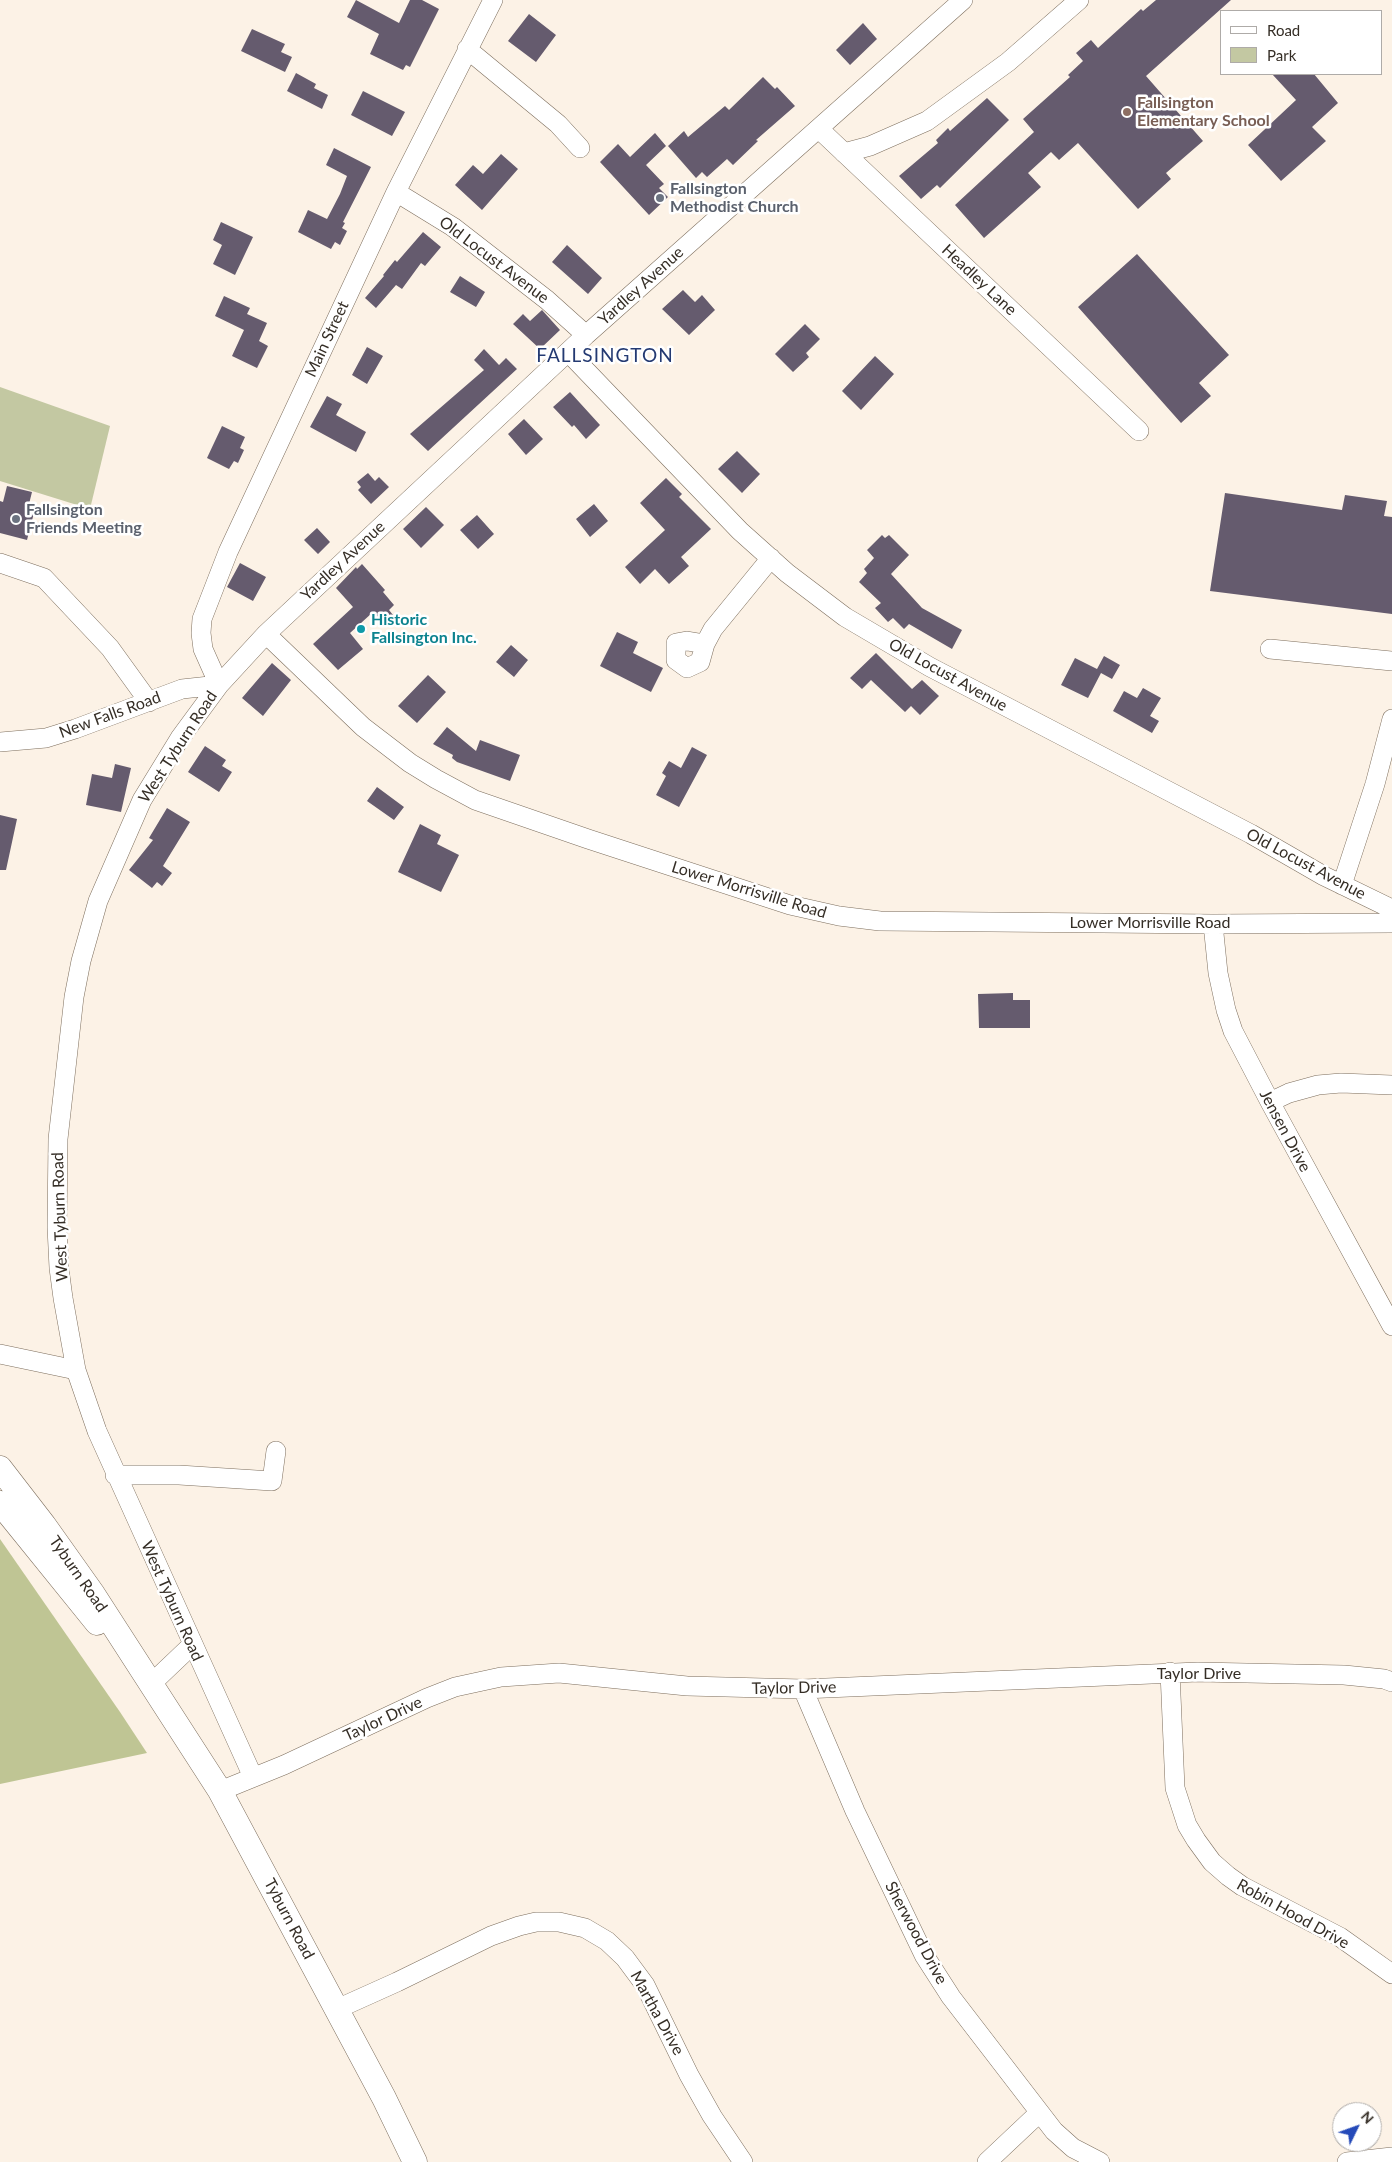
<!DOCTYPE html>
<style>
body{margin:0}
#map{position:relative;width:1392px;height:2162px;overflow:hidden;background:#fcf2e6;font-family:Lato,sans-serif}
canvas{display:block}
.legend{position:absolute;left:1220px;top:10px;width:162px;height:65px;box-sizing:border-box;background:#fff;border:1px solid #aeaba8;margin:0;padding:6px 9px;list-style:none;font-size:15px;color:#352e26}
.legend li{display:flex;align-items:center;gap:10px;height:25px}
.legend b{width:25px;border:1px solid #aeaba8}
.north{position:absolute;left:1332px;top:2102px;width:50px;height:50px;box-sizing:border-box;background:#fff;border:1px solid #aeaba8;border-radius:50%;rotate:48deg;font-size:14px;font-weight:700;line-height:20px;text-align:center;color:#352e26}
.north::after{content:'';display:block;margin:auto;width:18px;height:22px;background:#254ab9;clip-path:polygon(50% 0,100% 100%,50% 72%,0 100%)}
</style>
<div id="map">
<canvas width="1392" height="2162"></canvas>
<ul class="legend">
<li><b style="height:6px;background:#fff"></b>Road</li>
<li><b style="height:14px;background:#c3c8a2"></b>Park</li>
</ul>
<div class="north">N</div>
</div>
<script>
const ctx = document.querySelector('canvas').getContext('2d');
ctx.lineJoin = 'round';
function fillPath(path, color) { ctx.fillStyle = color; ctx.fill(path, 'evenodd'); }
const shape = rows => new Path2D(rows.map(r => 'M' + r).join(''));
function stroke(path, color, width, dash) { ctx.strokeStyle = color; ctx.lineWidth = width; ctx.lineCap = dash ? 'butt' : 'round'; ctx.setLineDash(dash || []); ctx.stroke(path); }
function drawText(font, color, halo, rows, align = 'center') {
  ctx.font = font + ' Lato,sans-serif'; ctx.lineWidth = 5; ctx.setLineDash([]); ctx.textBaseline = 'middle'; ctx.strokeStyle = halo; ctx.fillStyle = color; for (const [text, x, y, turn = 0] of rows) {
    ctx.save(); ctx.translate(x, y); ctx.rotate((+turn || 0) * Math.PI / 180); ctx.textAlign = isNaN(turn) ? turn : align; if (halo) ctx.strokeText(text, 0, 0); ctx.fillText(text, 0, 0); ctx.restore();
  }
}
const green = shape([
 [0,387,110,426,90,509,0,481]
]);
const forest = shape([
 [0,1539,120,1712,147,1753,0,1784]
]);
const building = shape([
 [356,0,399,23,410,0,422,0,439,9,410,67,406,65,403,70,370,54,379,34,347,17],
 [1156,0,1231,0,1146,76,1203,141,1166,173,1171,179,1138,209,1078,143,1059,160,1051,152,1028,173,1041,187,984,238,955,205,1034,132,1023,119,1070,77,1068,75,1083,61,1076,53,1091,40,1098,48,1141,9,1143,11],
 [529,14,556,35,536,62,508,41],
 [863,23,877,39,850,65,836,50],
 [252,29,285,44,281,52,292,57,285,72,241,51],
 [296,73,316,84,314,88,328,95,322,109,287,91],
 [1272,74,1314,74,1338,103,1312,127,1326,141,1281,181,1248,145,1296,100],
 [763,77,775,89,777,87,795,106,756,140,758,141,733,165,727,159,707,177,702,172,696,178,668,146,684,131,688,137,725,106,729,110],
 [363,91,405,112,392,136,351,115],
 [987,98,1009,120,940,188,937,185,921,199,899,176,938,143,936,140,948,128,950,131],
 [655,133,666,146,646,165,664,184,659,188,668,197,649,215,600,162,618,144,630,157],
 [334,148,371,167,343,222,345,223,342,228,347,231,340,245,335,242,331,249,298,232,308,210,327,219,340,194,347,176,326,165],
 [501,154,518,169,482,210,455,185,473,165,483,174],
 [221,222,253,237,235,275,213,264,222,245,213,240],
 [423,232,441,247,425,266,421,263,402,289,396,285,376,308,365,298,384,276,383,275,395,260,397,262],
 [567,245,602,278,588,294,552,262],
 [1137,254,1229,355,1199,383,1211,396,1181,423,1078,307],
 [460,276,485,292,476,307,450,292],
 [683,290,695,302,702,295,715,310,689,335,662,309],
 [224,296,250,308,247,314,267,323,259,341,268,346,257,368,232,356,244,330,215,316],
 [542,310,560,330,540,349,513,324,523,314,530,321],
 [805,324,820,339,806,353,809,357,793,372,775,354],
 [367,347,383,356,367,384,352,375],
 [484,349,499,365,506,358,517,369,428,451,410,434,484,370,474,360],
 [875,356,894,374,861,410,842,391],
 [570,392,600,425,586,439,574,425,572,427,553,407],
 [327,396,342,404,336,415,366,432,356,452,310,427],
 [524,419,543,439,526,455,508,434],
 [222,426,245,437,240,448,244,450,238,463,234,461,229,469,207,458],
 [737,451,760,474,742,493,718,469],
 [368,473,375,481,379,477,389,487,371,504,358,490,361,487,357,482],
 [666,478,682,494,679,497,711,529,681,557,689,566,669,584,655,569,640,584,625,567,665,530,640,503],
 [7,486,32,492,29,504,36,505,27,540,0,533,0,501,3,502],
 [1225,493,1342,510,1345,495,1387,501,1384,516,1392,517,1392,614,1210,591],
 [594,504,608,521,590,537,576,519],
 [426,507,444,525,421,548,403,529],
 [477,515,494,534,478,549,460,530],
 [317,528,330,542,318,554,304,540],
 [882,535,885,538,889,535,909,555,891,574,922,608,962,630,952,649,909,624,904,629,893,618,888,622,875,608,881,603,859,582,867,573,864,569,874,558,867,550],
 [240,563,266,577,253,601,227,587],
 [362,564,385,590,383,592,394,605,389,610,393,615,383,624,372,613,350,633,363,649,338,670,313,644,353,607,336,588,356,567,357,569],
 [617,632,638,642,633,653,663,668,651,692,600,666],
 [511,645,528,660,514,677,496,662],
 [876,653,912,689,922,680,939,696,920,715,911,706,905,712,871,680,862,689,850,678],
 [1104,656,1120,665,1112,679,1101,673,1088,698,1061,685,1075,658,1097,669],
 [272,663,291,680,263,716,242,698],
 [428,675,446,692,417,723,398,706],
 [1143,688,1161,698,1150,716,1159,721,1152,733,1113,711,1124,691,1137,698],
 [447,727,476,751,480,740,520,755,510,781,457,762,452,758,453,755,433,744],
 [205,746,226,760,222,766,232,772,219,792,188,772],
 [692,747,707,755,679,807,656,795,666,776,662,773,669,761,681,768],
 [115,764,131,768,121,812,86,805,92,774,112,778],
 [377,787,404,807,394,820,367,801],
 [167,808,190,822,163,866,172,873,162,886,157,882,152,888,129,870,153,840,149,838],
 [0,815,17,819,6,870,0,870],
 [420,824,441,835,437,844,459,855,441,892,398,872],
 [1013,993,1013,1000,1030,1000,1030,1028,979,1028,978,994]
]);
const minor = shape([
 [467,49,558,124,580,148],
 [819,129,1139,431],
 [844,153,870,146,927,121,1008,62,1079,0],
 [396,192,453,227,547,300,586,335],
 [568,352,740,531,787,573,845,617,930,667,1251,834,1324,876,1392,909],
 [0,563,44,578,110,648,149,702],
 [266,634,363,727,410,763,436,779,475,800,588,839,790,905,839,916,880,921,1213,924,1392,923],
 [705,644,687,641,676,643,676,660,687,668,700,662,705,644,713,629,771,558],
 [1270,649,1392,661],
 [219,685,203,649,201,633,202,619,228,552,396,192,493,0],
 [0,742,46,738,75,729,182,689,219,685],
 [1342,885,1375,784,1392,719],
 [1213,924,1218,973,1226,1010,1233,1031,1270,1102,1392,1326],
 [1270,1102,1289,1093,1318,1085,1341,1083,1392,1085],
 [0,1354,76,1370],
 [115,1475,179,1475,272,1481,276,1451],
 [1170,1672,1175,1788,1187,1825,1196,1840,1212,1862,1228,1876,1242,1886,1340,1937,1392,1974],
 [151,1684,192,1645],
 [803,1689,855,1811,924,1955,951,1997,1054,2131,1073,2148,1100,2162],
 [253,1777,97,1431,76,1370,63,1298,59,1268,57,1227,58,1139,74,997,81,961,98,901,142,800,180,738,219,685,266,634,586,335,963,0],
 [220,1791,284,1765,427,1698,455,1687,501,1677,559,1673,687,1686,803,1689,1198,1672,1344,1675,1384,1679,1392,1682],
 [337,2009,397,1982,491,1936,519,1926,536,1922,559,1922,585,1928,607,1941,625,1958,645,1985,689,2075,712,2116,743,2162],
 [987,2162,1039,2113],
 [1347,2162,1392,2157]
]);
const major = shape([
 [0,1468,44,1525,93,1594,220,1791,384,2098,415,2162],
 [0,1503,97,1623]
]);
const markers = [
 [1127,112,5,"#8d6e63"],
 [660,198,5,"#6b7280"],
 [16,519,5,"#6b7280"],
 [361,629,5,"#0f9aa8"]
];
const educationNames = [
 ["Fallsington",1137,103],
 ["Elementary School",1137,121]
];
const worshipNames = [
 ["Fallsington",670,189],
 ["Methodist Church",670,207],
 ["Fallsington",26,510],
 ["Friends Meeting",26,528]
];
const streetNames = [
 ["Old Locust Avenue",494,260,37],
 ["Headley Lane",979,280,43],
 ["Yardley Avenue",641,286,-42],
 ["Main Street",327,339,-65],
 ["Yardley Avenue",343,561,-43],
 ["Old Locust Avenue",948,675,29],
 ["New Falls Road",110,715,-20],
 ["West Tyburn Road",178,747,-57],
 ["Old Locust Avenue",1306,864,28],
 ["Lower Morrisville Road",749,890,17],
 ["Lower Morrisville Road",1150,923],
 ["Jensen Drive",1285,1131,62],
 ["West Tyburn Road",60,1217,-92],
 ["Tyburn Road",78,1574,55],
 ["West Tyburn Road",172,1601,66],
 ["Taylor Drive",1199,1674],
 ["Taylor Drive",794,1688,-1],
 ["Taylor Drive",383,1719,-25],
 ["Robin Hood Drive",1293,1914,29],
 ["Tyburn Road",289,1919,62],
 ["Sherwood Drive",916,1933,62],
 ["Martha Drive",657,2013,61]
];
const cultureNames = [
 ["Historic",371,620],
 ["Fallsington Inc.",371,638]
];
const quarterNames = [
 ["FALLSINGTON",605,356]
];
fillPath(green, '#c3c8a2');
fillPath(forest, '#bfc594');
fillPath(building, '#655b6e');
stroke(minor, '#7d6e5d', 20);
stroke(major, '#7d6e5d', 25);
stroke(minor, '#fff', 19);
stroke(major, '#fff', 24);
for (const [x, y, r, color] of markers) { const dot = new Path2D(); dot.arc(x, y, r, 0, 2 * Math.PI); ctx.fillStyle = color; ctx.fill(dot); stroke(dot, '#fff', 2); }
drawText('bold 16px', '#785e54', '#fff', educationNames, 'left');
drawText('bold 16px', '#5b616d', '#fff', worshipNames, 'left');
drawText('16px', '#352e26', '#fff', streetNames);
drawText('bold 16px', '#0d838f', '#fff', cultureNames, 'left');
ctx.letterSpacing = '1px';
drawText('19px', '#243a72', '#fff', quarterNames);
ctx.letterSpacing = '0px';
</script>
